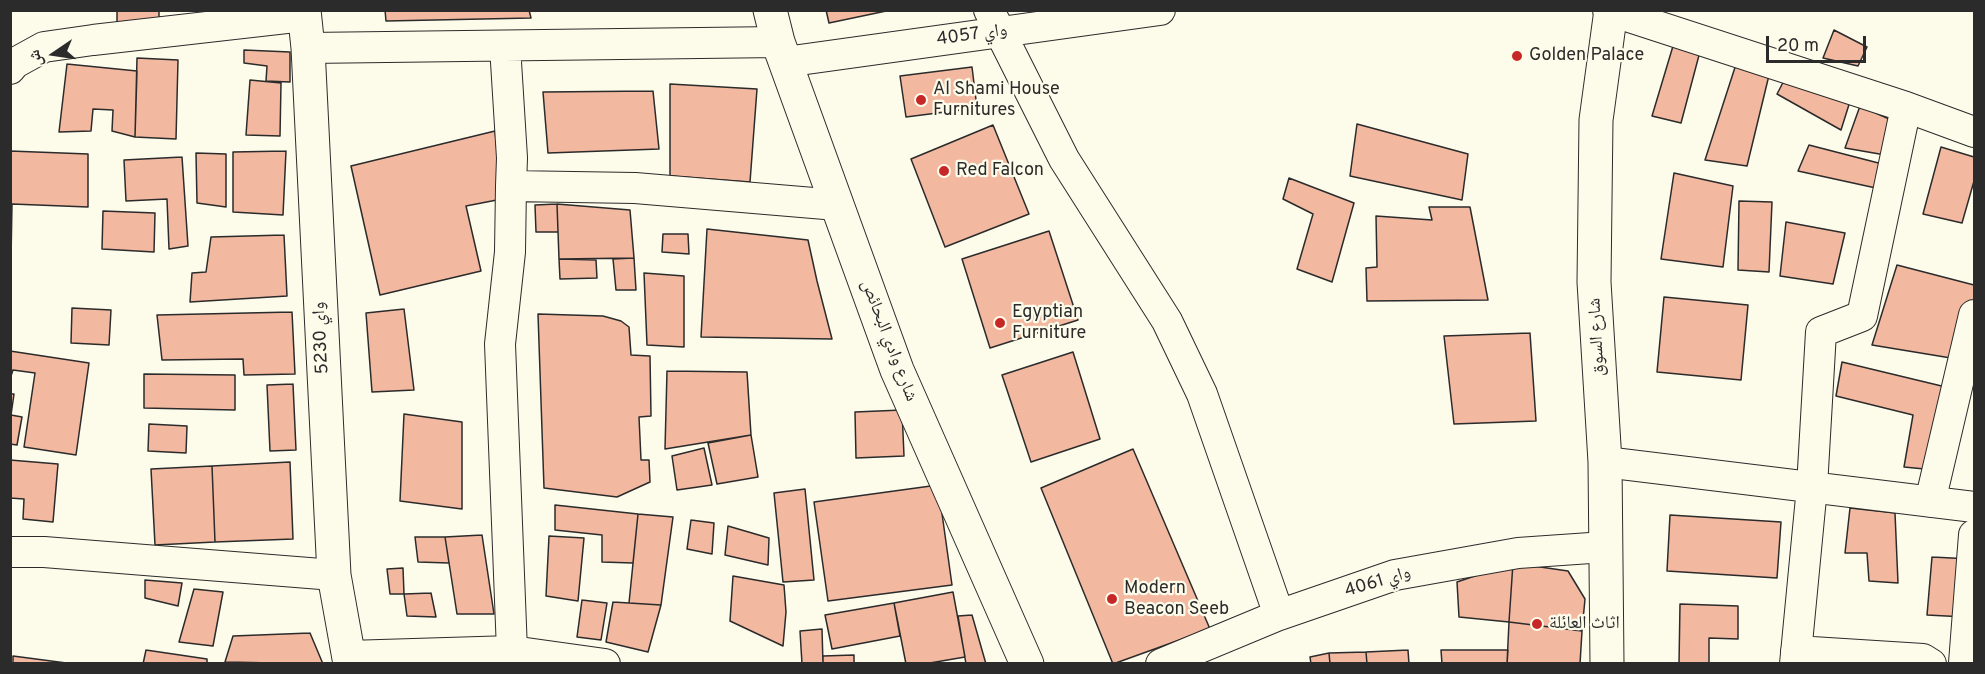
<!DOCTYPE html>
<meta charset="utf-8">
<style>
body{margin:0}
#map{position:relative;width:1985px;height:674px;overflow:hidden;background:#fdfbea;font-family:Overpass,"Noto Naskh Arabic",sans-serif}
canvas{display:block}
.frame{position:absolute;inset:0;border:12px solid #2b2b2b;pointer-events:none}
.north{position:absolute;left:24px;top:24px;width:60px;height:60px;-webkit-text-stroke:4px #fdfbea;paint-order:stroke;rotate:257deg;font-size:16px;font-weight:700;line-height:24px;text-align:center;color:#2b2b2b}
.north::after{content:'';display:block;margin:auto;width:21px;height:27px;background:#2b2b2b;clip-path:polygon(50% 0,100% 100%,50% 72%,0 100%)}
.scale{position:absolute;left:1766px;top:36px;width:100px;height:27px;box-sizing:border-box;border:3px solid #2b2b2b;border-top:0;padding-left:8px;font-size:18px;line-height:21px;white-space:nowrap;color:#2b2b2b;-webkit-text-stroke:4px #fdfbea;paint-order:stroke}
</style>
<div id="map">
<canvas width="1985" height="674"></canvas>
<div class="frame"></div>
<div class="north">ش</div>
<div class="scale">20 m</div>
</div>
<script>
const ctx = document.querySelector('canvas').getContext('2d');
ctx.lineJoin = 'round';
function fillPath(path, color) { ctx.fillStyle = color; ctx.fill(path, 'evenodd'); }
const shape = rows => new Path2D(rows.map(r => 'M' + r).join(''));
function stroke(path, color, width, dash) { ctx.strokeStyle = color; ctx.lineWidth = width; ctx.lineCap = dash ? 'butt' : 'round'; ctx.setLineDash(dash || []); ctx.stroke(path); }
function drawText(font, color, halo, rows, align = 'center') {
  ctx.font = font + ' Overpass,"Noto Naskh Arabic",sans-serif'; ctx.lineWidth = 4.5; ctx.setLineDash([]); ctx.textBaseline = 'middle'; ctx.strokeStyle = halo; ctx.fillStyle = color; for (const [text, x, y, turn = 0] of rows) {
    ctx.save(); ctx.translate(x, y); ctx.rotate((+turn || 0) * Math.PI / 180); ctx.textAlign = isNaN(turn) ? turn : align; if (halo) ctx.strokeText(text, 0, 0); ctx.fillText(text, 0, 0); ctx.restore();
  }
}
const building = shape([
 [117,10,159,10,159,26,117,26,117,10],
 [385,10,529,10,531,18,386,21,385,10],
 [826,10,891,10,829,23,826,10],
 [1834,30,1867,47,1858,66,1823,58,1834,30],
 [1676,36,1702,44,1681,123,1652,116,1676,36],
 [244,50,290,52,290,82,266,81,267,66,244,63,244,50],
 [1739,55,1771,67,1747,166,1705,160,1739,55],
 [137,58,178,60,176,139,135,137,137,58],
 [67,64,137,71,135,137,112,131,113,110,93,109,91,131,59,132,67,64],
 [972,67,977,108,906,117,900,76,972,67],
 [1789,71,1852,95,1841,130,1777,94,1789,71],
 [250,80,281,83,280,136,246,135,250,80],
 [670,84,757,89,750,182,670,176,670,84],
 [653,91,659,149,548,153,543,92,653,91],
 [1860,106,1898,123,1891,156,1845,148,1860,106],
 [1357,124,1468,154,1462,200,1350,176,1357,124],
 [993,125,1029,214,945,247,911,159,993,125],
 [495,131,502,199,466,206,481,271,380,295,351,166,495,131],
 [1809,145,1890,166,1885,190,1798,171,1809,145],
 [1941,147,1974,157,1974,181,1962,223,1923,214,1941,147],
 [10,151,88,154,88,207,12,204,11,259,10,151],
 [286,151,283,215,233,212,233,152,286,151],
 [196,153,226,154,226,207,197,203,196,153],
 [182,157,188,246,169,249,167,199,126,201,124,160,182,157],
 [1674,173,1733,186,1723,267,1661,259,1674,173],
 [1289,178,1354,203,1332,282,1297,269,1313,214,1283,199,1289,178],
 [1739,201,1772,202,1769,272,1738,270,1739,201],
 [557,204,630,210,634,258,559,259,557,204],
 [557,204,558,232,536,232,535,205,557,204],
 [1429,207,1470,207,1488,300,1367,301,1366,268,1377,267,1376,216,1432,220,1429,207],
 [103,211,155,213,154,252,102,249,103,211],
 [1786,222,1845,233,1833,284,1780,276,1786,222],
 [707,229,808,240,817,281,832,339,701,337,707,229],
 [1049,231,1078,320,990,348,962,259,1049,231],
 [663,234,688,234,689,254,662,252,663,234],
 [284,235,287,296,190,302,192,273,206,272,211,237,284,235],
 [634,258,636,290,616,290,613,259,634,258],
 [559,259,596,260,597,278,560,279,559,259],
 [1897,265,1974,285,1974,305,1963,360,1872,345,1897,265],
 [644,273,684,276,684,347,647,345,644,273],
 [1664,297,1748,305,1741,380,1657,372,1664,297],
 [72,308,111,310,109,345,71,343,72,308],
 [404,309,414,390,372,392,366,313,404,309],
 [292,312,295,374,244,375,243,359,162,360,157,315,292,312],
 [538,314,603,316,621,321,629,327,631,355,650,356,651,416,639,417,641,460,649,460,650,482,617,497,544,488,538,314],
 [1530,333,1536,421,1454,424,1444,336,1530,333],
 [10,351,89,363,76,455,24,447,35,373,13,370,10,379,10,351],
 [1073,352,1100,439,1031,462,1002,375,1073,352],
 [1842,362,1954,389,1935,470,1904,467,1913,415,1836,396,1842,362],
 [667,371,747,372,751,435,665,449,667,371],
 [144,374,235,375,235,410,144,408,144,374],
 [293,384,296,450,270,451,267,385,293,384],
 [10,394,14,394,11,415,22,417,17,445,10,444,10,394],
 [902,410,904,456,856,458,855,412,902,410],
 [404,414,462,422,462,509,400,501,404,414],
 [149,424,187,426,186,453,148,451,149,424],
 [751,435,758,477,717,484,708,443,751,435],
 [704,448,712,485,677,490,672,456,704,448],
 [1133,449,1210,629,1113,664,1041,488,1133,449],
 [10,460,58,464,53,522,23,519,24,499,10,498,10,460],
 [290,462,293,539,215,542,212,466,290,462],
 [212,466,215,542,155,545,151,469,212,466],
 [938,485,952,585,828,601,814,502,938,485],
 [805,489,814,580,783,582,774,493,805,489],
 [555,505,638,514,633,563,602,562,602,535,555,530,555,505],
 [1850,508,1895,513,1898,583,1869,581,1867,553,1845,553,1850,508],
 [638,514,673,517,661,605,629,603,638,514],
 [1670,515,1781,522,1777,578,1667,571,1670,515],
 [691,520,714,523,712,554,687,549,691,520],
 [728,526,769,538,768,565,725,555,728,526],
 [482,535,494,614,457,614,445,537,482,535],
 [549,536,584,538,578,601,546,596,549,536],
 [415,537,445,537,449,563,418,562,415,537],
 [1932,557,1971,559,1965,617,1927,615,1932,557],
 [1513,563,1568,571,1585,599,1582,631,1509,622,1513,563],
 [1513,563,1509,622,1459,617,1457,582,1513,563],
 [403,568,404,594,390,594,387,569,403,568],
 [733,576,784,585,786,612,783,646,730,621,733,576],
 [145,580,182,583,178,606,145,598,145,580],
 [194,589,223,592,213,646,179,642,194,589],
 [953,592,965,657,924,664,906,664,894,603,953,592],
 [431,593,436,617,407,616,404,594,431,593],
 [582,600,607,603,601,640,577,637,582,600],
 [613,602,661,605,648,652,606,642,613,602],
 [894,603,900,636,832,649,825,615,894,603],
 [1680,604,1738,606,1738,639,1709,638,1709,664,1679,664,1680,604],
 [972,615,986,664,966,664,958,616,972,615],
 [1509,622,1582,631,1580,664,1507,664,1509,622],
 [822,629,823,664,802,664,800,631,822,629],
 [310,633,323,664,225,662,233,636,310,633],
 [146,650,207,659,207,664,143,664,146,650],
 [1408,650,1409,664,1367,664,1366,652,1408,650],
 [1441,650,1508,650,1507,664,1442,664,1441,650],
 [1366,652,1367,664,1330,664,1329,653,1366,652],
 [1329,653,1330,664,1311,664,1310,657,1329,653],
 [854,655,854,664,823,664,823,656,854,655],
 [13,656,74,664,13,664,13,656]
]);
const street = shape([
 [989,10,1064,159,1167,321,1202,394,1279,615],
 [1608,10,1906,107,1974,132],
 [505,46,512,158,511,186,510,252,500,344,512,651],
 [308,48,778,42],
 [785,62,1160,10],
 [10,69,15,63,44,47,93,40,304,16],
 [511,186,635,188,837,205],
 [1605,462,1974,507],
 [1930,502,1974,315],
 [10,552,44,552,334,575],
 [1796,651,1923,659,1931,664],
 [348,656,512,651,605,664],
 [1964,663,1974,535],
 [1161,664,1279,615,1395,575,1518,553,1605,547],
 [1795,664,1812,487,1821,332,1862,316,1906,107]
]);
const secondary = shape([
 [304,10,308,48,334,575,350,664]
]);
const primary = shape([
 [770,10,778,42,897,370,1027,664],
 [1607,664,1605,462,1594,282,1596,120,1611,10]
]);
const markers = [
 [1517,56,6,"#c62828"],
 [921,100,6,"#c62828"],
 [944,171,6,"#c62828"],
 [1000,323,6,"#c62828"],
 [1112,599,6,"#c62828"],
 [1537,624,6,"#c62828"]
];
const streetNames = [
 ["واي 4057",972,36,-8],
 ["شارع السوق",1598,337,-93],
 ["واي 5230",322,338,-93],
 ["شارع وادي البحائص",888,341,69],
 ["واي 4061",1378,583,-17]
];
const poiNames = [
 ["Golden Palace",1529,56],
 ["Al Shami House",933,90],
 ["Furnitures",933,111],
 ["Red Falcon",956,171],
 ["Egyptian",1012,313],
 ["Furniture",1012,334],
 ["Modern",1124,589],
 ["Beacon Seeb",1124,610],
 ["اثاث العائلة",1549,624]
];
fillPath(building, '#f2b8a0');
stroke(building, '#2b2b2b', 1.5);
stroke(street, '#2b2b2b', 32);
stroke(secondary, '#2b2b2b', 35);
stroke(primary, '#2b2b2b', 35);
stroke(street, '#fdfbea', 30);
stroke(secondary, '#fdfbea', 33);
stroke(primary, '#fdfbea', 33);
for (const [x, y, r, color] of markers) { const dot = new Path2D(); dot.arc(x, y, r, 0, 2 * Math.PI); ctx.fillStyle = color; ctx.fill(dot); stroke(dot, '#fdfbea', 2); }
drawText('18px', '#2b2b2b', '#fdfbea', streetNames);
drawText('18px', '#2b2b2b', '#fdfbea', poiNames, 'left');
</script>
